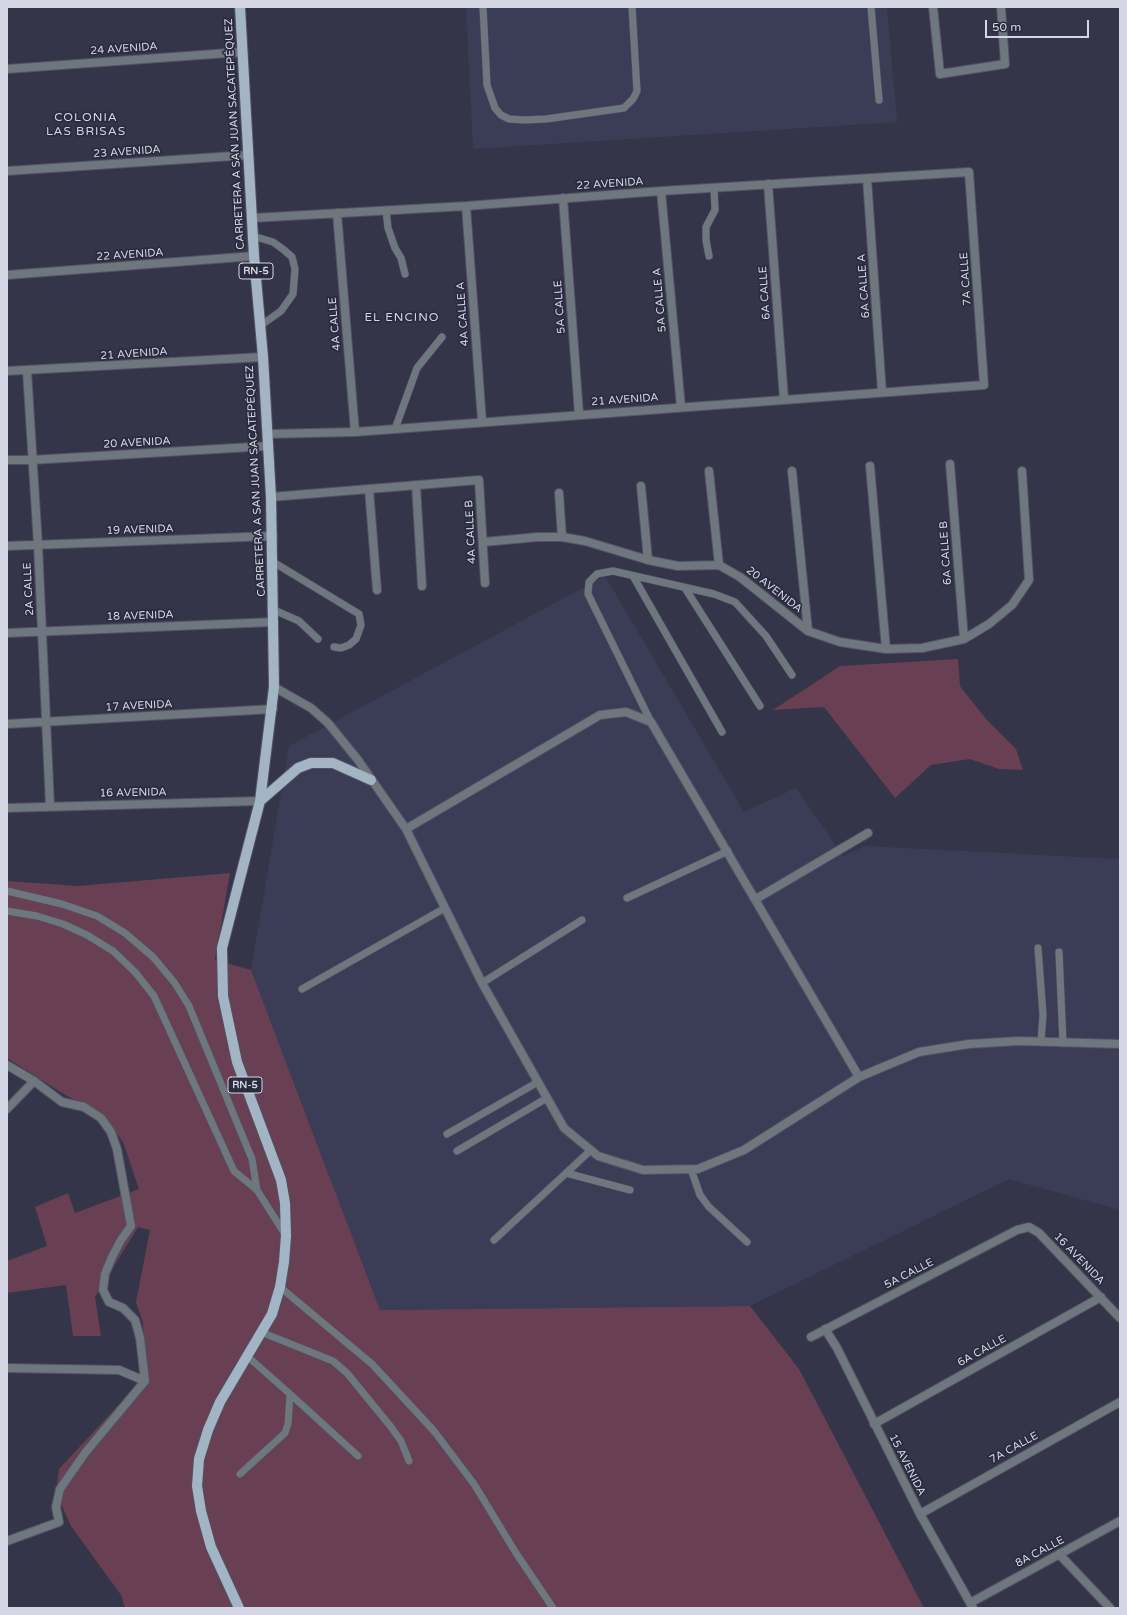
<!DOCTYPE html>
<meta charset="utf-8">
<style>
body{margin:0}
#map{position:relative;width:1127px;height:1615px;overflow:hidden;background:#343549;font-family:"Varela Round",sans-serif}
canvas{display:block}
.frame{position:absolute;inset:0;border:8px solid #d5d6e3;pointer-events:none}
.scale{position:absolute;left:985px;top:20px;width:104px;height:18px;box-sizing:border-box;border:2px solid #d5d6e3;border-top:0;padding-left:5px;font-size:12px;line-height:14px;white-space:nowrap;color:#d5d6e3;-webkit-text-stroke:3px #2a2b3f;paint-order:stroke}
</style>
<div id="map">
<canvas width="1127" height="1615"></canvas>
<div class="frame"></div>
<div class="scale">50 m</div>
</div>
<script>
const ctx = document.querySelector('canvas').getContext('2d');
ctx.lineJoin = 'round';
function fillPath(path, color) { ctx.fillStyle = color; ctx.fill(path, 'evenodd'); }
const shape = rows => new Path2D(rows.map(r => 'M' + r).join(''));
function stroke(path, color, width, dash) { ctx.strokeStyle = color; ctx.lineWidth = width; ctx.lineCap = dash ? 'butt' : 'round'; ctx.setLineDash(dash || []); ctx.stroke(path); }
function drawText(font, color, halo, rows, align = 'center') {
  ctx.font = font + ' "Varela Round",sans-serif'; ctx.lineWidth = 3.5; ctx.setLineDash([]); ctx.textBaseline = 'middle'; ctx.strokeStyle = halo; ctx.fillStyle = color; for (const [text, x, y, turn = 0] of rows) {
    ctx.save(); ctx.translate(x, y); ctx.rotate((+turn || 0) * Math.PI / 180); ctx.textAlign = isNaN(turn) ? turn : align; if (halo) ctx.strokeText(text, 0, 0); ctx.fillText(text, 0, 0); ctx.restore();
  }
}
const built = shape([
 [466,7,887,7,897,122,473,149],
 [605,576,744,812,796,788,843,856,864,846,1120,859,1120,1210,1009,1179,750,1306,380,1310,251,970,289,746]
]);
const green = shape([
 [958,659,960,686,986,719,1016,749,1023,770,999,769,970,759,931,765,895,798,824,707,773,710,840,666],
 [230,873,215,960,251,970,380,1310,750,1306,799,1369,924,1608,125,1608,121,1595,71,1526,56,1493,59,1469,139,1383,144,1352,143,1323,136,1302,150,1230,138,1227,95,1297,101,1336,73,1336,66,1285,7,1293,7,1261,47,1246,35,1207,68,1193,75,1213,139,1189,123,1142,101,1113,67,1096,7,1058,7,881,78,886]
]);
const lane = shape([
 [483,7,487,85,495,108,501,115,509,119,525,120,546,119,624,108,633,99,637,91,632,7],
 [871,7,879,100],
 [386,210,388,228,395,248,401,258,405,274],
 [253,236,273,242,284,250,292,257,295,269,293,294,281,311,260,326],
 [709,256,706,240,706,227,715,210,714,188],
 [395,429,417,368,442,337],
 [273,562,359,614,361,625,356,639,349,645,341,648,334,647],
 [633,576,722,732],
 [685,588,760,706],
 [274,610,299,621,318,639],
 [651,722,588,594,589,582,597,574,613,571,714,594,735,602,766,636,792,675],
 [7,891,62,904,97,916,125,933,153,957,174,982,189,1006,252,1159,257,1190],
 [627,898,728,851],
 [7,911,37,916,63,924,87,935,113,951,135,972,154,996,234,1171,257,1190,286,1236],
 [1038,948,1043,1015,1041,1042],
 [1059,952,1063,1043],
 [482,983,582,920],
 [302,989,445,908],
 [447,1134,538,1082],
 [457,1151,547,1098],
 [691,1169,700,1195,709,1207,747,1242],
 [566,1173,630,1190],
 [494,1240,591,1150],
 [280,1287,372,1364,434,1431,474,1484,516,1553,553,1608],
 [261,1332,333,1361,347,1373,391,1427,401,1441,409,1461],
 [290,1394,358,1456],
 [240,1474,285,1433,288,1424,290,1394,247,1356]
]);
const street = shape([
 [933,7,940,74,1005,64,1001,7],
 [7,69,242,52],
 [7,171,248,155],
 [867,179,882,392],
 [768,184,784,399],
 [661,191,681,407],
 [563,198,579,414],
 [466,206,482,421],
 [337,213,355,432],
 [252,218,466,206,661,191,969,172,984,385,355,432,268,434],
 [7,275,254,256],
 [7,371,263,357],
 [27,371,38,545,50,806],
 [7,460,31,460,268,446],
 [950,464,964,639],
 [870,466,886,649],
 [709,471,719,565],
 [792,471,808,631],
 [416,485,422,586],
 [641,486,648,560],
 [369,489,377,590],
 [559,493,562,537],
 [271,497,479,480,485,583],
 [483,542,538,537,562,537,585,541,648,560,678,566,719,565,740,577,808,631,840,642,886,649,922,648,964,639,989,624,1012,605,1029,580,1022,471],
 [7,546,273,536],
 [7,633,274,622],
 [274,687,311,708,328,723,358,760,406,829,482,983,564,1128,598,1156,643,1170,698,1169,744,1150,859,1077,919,1052,969,1044,1019,1041,1120,1044],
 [7,724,273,709],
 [7,808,260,801],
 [406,829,600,715,626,712,651,722,859,1077],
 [756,899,868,833],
 [7,1065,34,1081,62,1102,84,1107,101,1118,111,1132,117,1149,131,1226,121,1240,112,1257,105,1274,103,1290,109,1302,123,1308,135,1320,140,1338,145,1381,85,1453,60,1489,56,1507,59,1522,7,1541],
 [7,1109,34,1081],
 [825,1329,837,1348,920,1514,973,1608],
 [811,1337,1017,1230,1029,1227,1039,1233,1120,1318],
 [7,1368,119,1370,145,1381],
 [874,1424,1101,1297],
 [920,1514,1120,1402],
 [1059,1554,1110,1608],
 [970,1603,1120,1521]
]);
const primary = shape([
 [260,801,298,768,311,763,333,763,371,780],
 [239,1608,211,1547,201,1511,197,1486,199,1459,208,1430,220,1402,272,1314,280,1287,284,1262,286,1236,285,1203,281,1180,237,1062,223,996,222,948,260,801,274,687,271,497,263,357,254,256,240,7]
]);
const shields = [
 [256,271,34],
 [245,1085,34]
];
const shieldNames = [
 ["RN-5",256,271],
 ["RN-5",245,1085]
];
const streetNames = [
 ["24 AVENIDA",124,49,-4],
 ["CARRETERA A SAN JUAN SACATEPÉQUEZ",235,134,-93],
 ["23 AVENIDA",127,152,-4],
 ["22 AVENIDA",610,184,-4],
 ["22 AVENIDA",130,255,-4],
 ["7A CALLE",966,279,-94],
 ["6A CALLE A",864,286,-94],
 ["6A CALLE",765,293,-94],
 ["5A CALLE A",660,300,-95],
 ["5A CALLE",560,307,-94],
 ["4A CALLE A",463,314,-94],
 ["4A CALLE",335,324,-95],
 ["21 AVENIDA",134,354,-4],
 ["21 AVENIDA",625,400,-4],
 ["20 AVENIDA",137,443,-3],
 ["CARRETERA A SAN JUAN SACATEPÉQUEZ",256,481,-93],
 ["19 AVENIDA",140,530,-2],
 ["4A CALLE B",471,532,-93],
 ["6A CALLE B",946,553,-94],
 ["2A CALLE",29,589,-93],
 ["20 AVENIDA",774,590,38],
 ["18 AVENIDA",140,616,-2],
 ["17 AVENIDA",139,706,-3],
 ["16 AVENIDA",133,793,-1],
 ["16 AVENIDA",1079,1259,46],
 ["5A CALLE",909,1274,-27],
 ["6A CALLE",982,1351,-29],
 ["7A CALLE",1014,1448,-29],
 ["15 AVENIDA",907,1465,63],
 ["8A CALLE",1040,1552,-28]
];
const neighbourhoodNames = [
 ["COLONIA",86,118],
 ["LAS BRISAS",86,132],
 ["EL ENCINO",402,318]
];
fillPath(built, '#3b3d57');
fillPath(green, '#683f53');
stroke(lane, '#515265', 8);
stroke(street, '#515265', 10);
stroke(primary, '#515265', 12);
stroke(lane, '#6e767e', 7);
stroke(street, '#6e767e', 8);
stroke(primary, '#a3b4c4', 10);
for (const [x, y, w] of shields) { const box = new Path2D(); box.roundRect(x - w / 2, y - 8, w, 16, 3); ctx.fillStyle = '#2a2b3f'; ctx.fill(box); stroke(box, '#d5d6e3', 1); }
drawText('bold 10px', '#d5d6e3', null, shieldNames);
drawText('11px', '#d5d6e3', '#2a2b3f', streetNames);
ctx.letterSpacing = '1px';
drawText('12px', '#d5d6e3', '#2a2b3f', neighbourhoodNames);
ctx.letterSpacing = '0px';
</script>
